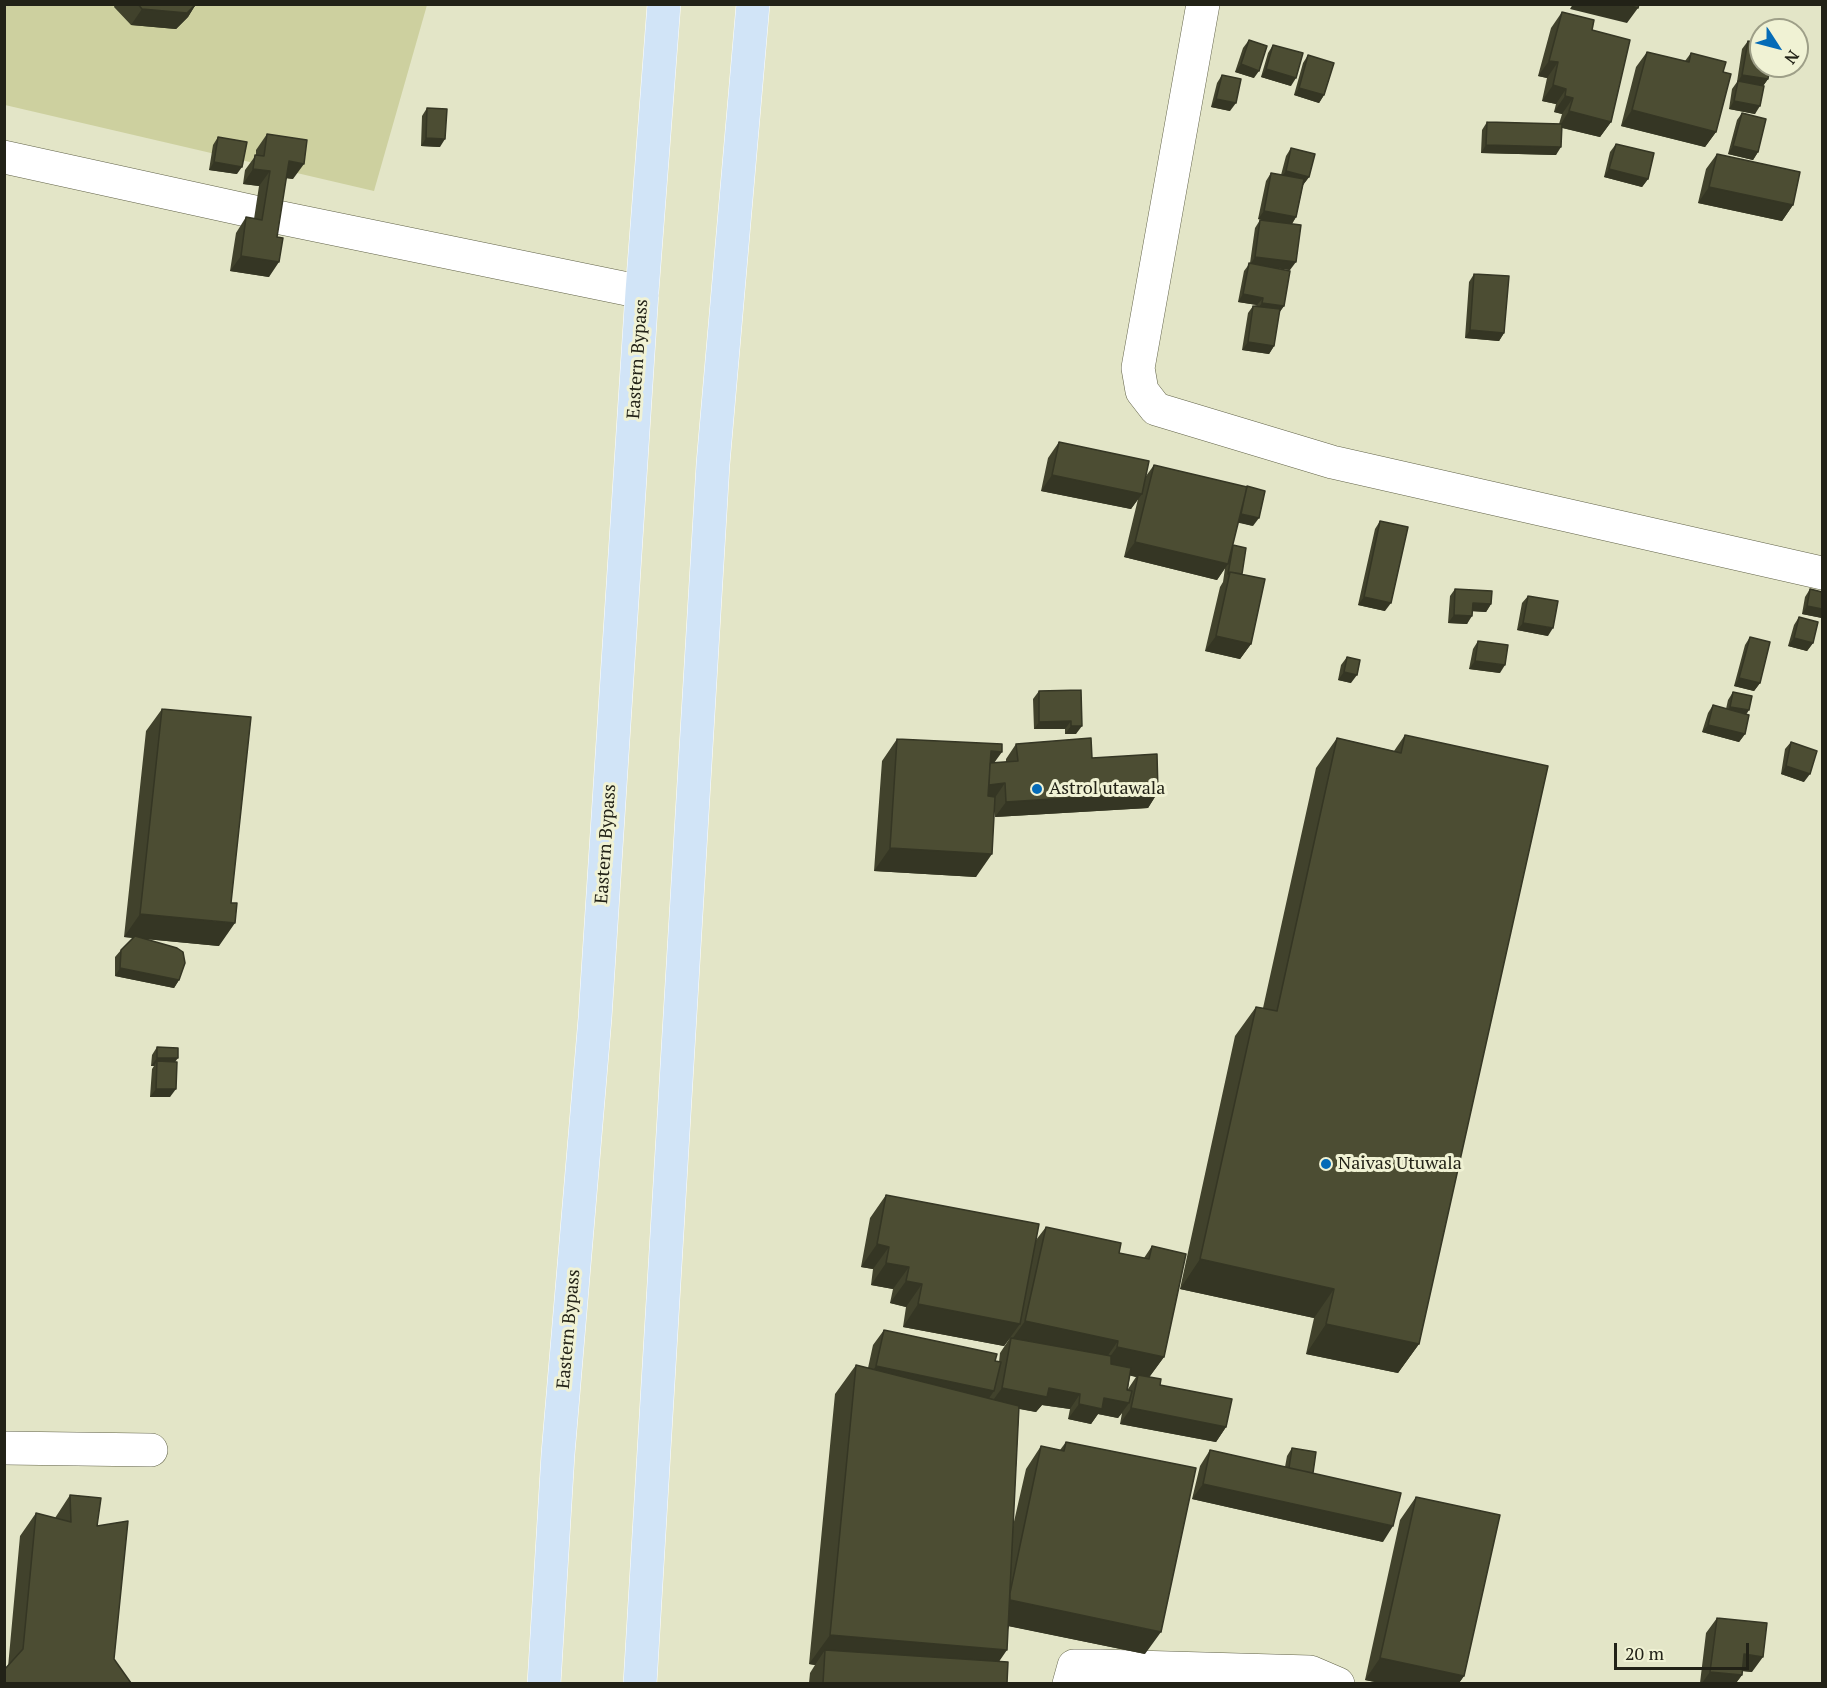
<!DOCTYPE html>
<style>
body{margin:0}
#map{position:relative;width:1827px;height:1688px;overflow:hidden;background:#e3e5c7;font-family:"PT Serif",serif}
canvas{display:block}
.frame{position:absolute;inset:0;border:6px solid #222217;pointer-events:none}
.north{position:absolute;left:1749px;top:18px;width:60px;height:60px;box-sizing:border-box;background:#f0f2d4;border:2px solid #9e9f88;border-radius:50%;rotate:126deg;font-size:16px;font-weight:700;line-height:24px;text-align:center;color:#222217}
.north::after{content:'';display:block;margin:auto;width:21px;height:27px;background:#056bb7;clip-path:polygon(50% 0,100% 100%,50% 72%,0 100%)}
.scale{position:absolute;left:1614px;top:1643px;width:135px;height:27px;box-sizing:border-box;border:3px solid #222217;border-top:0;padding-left:8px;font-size:18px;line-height:21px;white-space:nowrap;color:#222217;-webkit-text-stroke:4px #f0f2d4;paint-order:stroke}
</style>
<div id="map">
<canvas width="1827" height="1688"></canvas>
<div class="frame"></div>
<div class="north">N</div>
<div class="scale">20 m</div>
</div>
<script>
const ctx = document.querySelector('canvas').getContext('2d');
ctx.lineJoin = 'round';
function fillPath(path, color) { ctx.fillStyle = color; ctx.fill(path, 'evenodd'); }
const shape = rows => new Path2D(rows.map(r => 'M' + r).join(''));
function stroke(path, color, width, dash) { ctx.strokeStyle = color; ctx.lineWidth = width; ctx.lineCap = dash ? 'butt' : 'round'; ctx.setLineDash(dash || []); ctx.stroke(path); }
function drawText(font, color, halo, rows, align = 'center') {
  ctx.font = font + ' "PT Serif",serif'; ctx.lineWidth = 6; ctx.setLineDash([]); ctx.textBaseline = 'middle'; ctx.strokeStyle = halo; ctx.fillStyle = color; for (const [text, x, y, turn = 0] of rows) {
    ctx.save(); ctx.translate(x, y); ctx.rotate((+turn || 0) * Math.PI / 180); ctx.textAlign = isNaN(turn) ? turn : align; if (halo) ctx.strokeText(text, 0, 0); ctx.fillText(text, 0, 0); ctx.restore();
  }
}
const green = shape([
 [5,5,427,5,374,191,5,105]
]);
const minor = shape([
 [1203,4,1138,368,1142,391,1156,409,1332,462,1822,573],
 [4,157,255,212],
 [272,216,642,292],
 [4,1448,151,1450],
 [1069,1684,1074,1666,1100,1666,1310,1672,1338,1684]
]);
const primary = shape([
 [544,1684,558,1454,595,1018,642,292,664,4],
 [640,1684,713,464,753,4]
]);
const wall = shape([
 [115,4,196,4,188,17,176,29,131,25,114,7],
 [1562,12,1592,30,1611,122,1600,137,1562,128,1556,155,1481,153,1482,130,1487,122,1559,124,1562,114,1554,112,1556,104,1542,101,1547,78,1538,76,1551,28],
 [1249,40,1254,78,1235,72,1243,48],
 [1748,41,1768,79,1763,86,1755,114,1729,109,1732,89,1737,82,1742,49],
 [1273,45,1291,86,1261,77,1268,53],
 [1647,52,1685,61,1691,53,1723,72,1716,132,1705,147,1621,126,1636,67],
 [1308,55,1324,95,1319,103,1294,95,1303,63],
 [1222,75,1230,111,1211,107,1217,83],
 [427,108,440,147,421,146,422,116],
 [1742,113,1758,152,1753,160,1728,154,1737,120],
 [267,134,293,179,286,178,269,277,230,271,236,233,246,217,254,219,259,186,243,184,245,170,256,155,256,150],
 [218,137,237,174,209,170,213,145],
 [1616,144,1648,179,1642,187,1604,177,1610,152],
 [1291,148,1309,177,1303,185,1296,217,1292,224,1290,270,1276,268,1284,306,1279,313,1274,346,1269,354,1242,350,1248,313,1253,306,1257,305,1238,302,1244,271,1250,263,1255,228,1260,220,1265,221,1258,219,1266,181,1271,173,1281,175,1286,156],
 [1717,154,1793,205,1782,221,1698,203,1706,169],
 [1474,274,1504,333,1499,341,1465,338,1469,282],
 [1059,442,1146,476,1154,465,1253,526,1238,522,1232,547,1233,545,1242,574,1251,644,1240,659,1205,651,1220,587,1223,582,1225,568,1217,580,1124,557,1138,499,1131,509,1041,491,1048,458],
 [1380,521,1385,611,1358,605,1375,529],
 [1455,589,1491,604,1486,612,1473,611,1467,624,1448,623,1450,596],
 [1810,589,1822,592,1822,618,1802,614,1805,597],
 [1528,596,1548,636,1517,630,1522,603],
 [1799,617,1813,643,1807,651,1788,646,1794,625],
 [1750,637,1760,683,1754,691,1734,686,1745,645],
 [1478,641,1500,673,1469,669,1473,649],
 [1347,657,1351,683,1338,680,1341,665],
 [1081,690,1076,734,1065,734,1065,729,1034,729,1033,699,1039,691],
 [1733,692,1746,714,1745,734,1739,742,1702,732,1708,713,1713,705,1726,709,1728,700],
 [162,709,219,946,146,939,179,980,174,988,115,976,115,957,121,950,133,938,124,937,146,731],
 [1405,735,1419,1344,1398,1373,1306,1354,1314,1318,1180,1289,1235,1036,1256,1007,1263,1008,1316,768,1337,738,1394,751],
 [897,739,995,762,1006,762,1006,759,1016,744,1092,758,1158,792,1148,808,995,817,995,805,976,877,874,871,882,761],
 [1791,742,1804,782,1781,774,1785,749],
 [157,1047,175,1062,170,1097,150,1097,152,1069,154,1066,151,1066,152,1055],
 [886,1195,1036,1240,1046,1227,1119,1253,1144,1258,1152,1246,1164,1357,1149,1377,1160,1385,1226,1427,1216,1442,1120,1424,1122,1413,1118,1418,1098,1414,1091,1424,1068,1419,1070,1409,1042,1405,1036,1412,1019,1409,1013,1526,1026,1469,1041,1446,1060,1450,1066,1442,1145,1654,1009,1626,999,1661,1007,1683,809,1683,810,1673,815,1665,809,1664,835,1394,856,1365,868,1368,873,1345,884,1330,999,1362,1000,1353,1010,1338,1004,1346,903,1327,906,1307,890,1303,893,1289,871,1285,873,1269,861,1267,870,1218],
 [1130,1375,1136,1377,1128,1389],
 [1292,1448,1313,1473,1383,1542,1192,1499,1200,1466,1210,1450,1285,1467,1287,1456],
 [70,1495,97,1526,114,1659,8,1667,20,1536,36,1513,55,1518],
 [1416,1497,1464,1676,1459,1683,1380,1683,1365,1680,1400,1520],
 [1717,1618,1752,1672,1742,1671,1742,1675,1736,1683,1700,1683,1706,1633]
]);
const shadedWall = shape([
 [196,4,188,17,176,29,131,25,142,9],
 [1573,4,1625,4,1638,8,1627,23,1570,9],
 [1549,61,1558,62,1547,78,1538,76],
 [1241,64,1259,71,1254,78,1235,72],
 [1266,69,1296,78,1291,86,1261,77],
 [1742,75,1768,79,1763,86,1737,83],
 [1553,85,1566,89,1556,104,1542,101],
 [1299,88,1324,95,1319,103,1294,95],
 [1565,96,1573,98,1562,114,1554,112],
 [1216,99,1236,103,1230,111,1211,107],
 [1734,101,1760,106,1755,114,1729,109],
 [1632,110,1716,132,1705,147,1621,126],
 [1569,111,1611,122,1600,137,1559,127],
 [426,138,445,139,440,147,421,146],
 [1486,145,1561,147,1556,155,1481,153],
 [1733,146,1758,152,1753,160,1728,154],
 [289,161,304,164,293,179,278,177],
 [214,162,242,167,237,174,209,170],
 [253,169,270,171,259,186,243,184],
 [1609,169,1648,179,1642,187,1604,177],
 [1286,171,1309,177,1303,185,1280,179],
 [1709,187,1793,205,1782,221,1698,203],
 [1264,211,1296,217,1291,225,1258,219],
 [241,256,279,262,269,277,230,271],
 [1255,257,1296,262,1290,270,1250,265],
 [1243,294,1263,298,1257,305,1238,302],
 [1262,303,1284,306,1278,314,1256,310],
 [1470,330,1504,333,1499,341,1465,338],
 [1248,342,1274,346,1269,354,1242,350],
 [1052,475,1142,494,1131,509,1041,491],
 [1241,514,1259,518,1253,526,1235,522],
 [1135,542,1228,564,1217,580,1124,557],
 [1364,597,1391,603,1385,611,1358,605],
 [1473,603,1491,604,1486,612,1468,611],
 [1807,606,1822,609,1822,618,1802,614],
 [1454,615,1472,616,1467,624,1448,623],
 [1523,623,1553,628,1548,636,1517,630],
 [1216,636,1251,644,1240,659,1205,651],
 [1794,638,1813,643,1807,651,1788,646],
 [1475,661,1505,665,1500,673,1469,669],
 [1344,672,1357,675,1351,683,1338,680],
 [1739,678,1760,683,1754,691,1734,686],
 [1730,707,1749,710,1744,718,1724,714],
 [1071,721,1065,729,1034,729,1039,722],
 [1708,725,1745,734,1739,742,1702,732],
 [1071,726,1082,726,1076,734,1065,734],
 [991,751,1002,752,986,774],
 [1786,766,1810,774,1804,782,1781,774],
 [1005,783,994,799,976,800,987,785],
 [1158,792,1148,808,995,817,1006,802],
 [890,848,992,854,976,877,874,871],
 [140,914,235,923,219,946,124,937],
 [120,968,179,980,174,988,115,976],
 [157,1058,178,1058,172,1066,157,1061,154,1066,151,1066],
 [156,1089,176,1089,170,1097,150,1097],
 [877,1244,889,1247,873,1269,861,1267],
 [1200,1259,1334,1289,1314,1318,1180,1289],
 [886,1263,909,1267,893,1289,871,1285],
 [906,1281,922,1284,906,1307,890,1303],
 [918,1304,1020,1324,1004,1346,903,1327],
 [1025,1321,1118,1341,1102,1364,1010,1342],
 [1326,1324,1419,1344,1398,1373,1306,1354],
 [1117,1347,1164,1357,1148,1379,1138,1375,1136,1377,1101,1369],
 [876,1366,994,1391,983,1407,865,1382],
 [1002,1388,1049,1388,1080,1394,1070,1409,1042,1405,1036,1412,991,1403],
 [1104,1398,1129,1403,1118,1418,1098,1414,1091,1424,1068,1419,1079,1404],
 [1131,1408,1226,1427,1216,1442,1120,1424],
 [1203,1484,1393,1526,1383,1542,1192,1499],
 [1009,1600,1161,1632,1145,1654,993,1623],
 [830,1635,1007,1650,987,1679,825,1650,815,1665,809,1664],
 [1744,1654,1763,1657,1752,1672,1733,1670],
 [1380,1658,1464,1676,1459,1683,1380,1683,1365,1680],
 [1710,1672,1742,1675,1736,1683,1702,1683]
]);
const building = shape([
 [138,4,196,4,187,13,142,9,138,4],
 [1625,4,1639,4,1638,8,1625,4],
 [1562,12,1594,20,1592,30,1630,40,1611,122,1569,111,1573,98,1565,96,1566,89,1553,85,1558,62,1549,61,1562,12],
 [1249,40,1267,46,1259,71,1241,64,1249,40],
 [1748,41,1761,43,1761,66,1770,66,1768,79,1742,75,1748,41],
 [1273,45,1303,53,1296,78,1266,69,1273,45],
 [1647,52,1689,62,1691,53,1726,62,1723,72,1731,74,1716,132,1632,110,1647,52],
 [1308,55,1334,63,1324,95,1299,88,1308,55],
 [1222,75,1241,79,1236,103,1216,99,1222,75],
 [1738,81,1764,86,1760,106,1734,101,1738,81],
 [427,108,447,109,445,139,426,138,427,108],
 [1742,113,1766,119,1758,152,1733,146,1742,113],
 [1487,122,1562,124,1561,147,1486,145,1487,122],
 [267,134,307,140,304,164,289,161,277,237,283,238,279,262,241,256,246,217,262,220,270,171,253,169,255,155,264,156,267,134],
 [218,137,247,142,242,167,214,162,218,137],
 [1616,144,1654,153,1648,179,1609,169,1616,144],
 [1291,148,1315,154,1309,177,1286,171,1291,148],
 [1717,154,1800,172,1793,205,1709,187,1717,154],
 [1271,173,1304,179,1296,217,1264,211,1271,173],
 [1260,220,1301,225,1296,262,1255,257,1260,220],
 [1249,263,1290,271,1284,306,1262,303,1263,298,1243,294,1249,263],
 [1474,274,1509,276,1504,333,1470,330,1474,274],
 [1253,306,1280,309,1274,346,1248,342,1253,306],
 [1059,442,1149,461,1142,494,1052,475,1059,442],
 [1154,465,1247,487,1228,564,1135,542,1154,465],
 [1247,486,1265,491,1259,518,1241,514,1247,486],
 [1380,521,1408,527,1391,603,1364,597,1380,521],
 [1233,545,1246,548,1242,574,1230,572,1228,574,1233,545],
 [1230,572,1265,579,1251,644,1216,636,1230,572],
 [1455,589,1492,591,1491,604,1473,603,1472,616,1454,615,1455,589],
 [1810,589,1822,592,1822,609,1807,606,1810,589],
 [1528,596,1558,601,1553,628,1523,623,1528,596],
 [1799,617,1818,622,1813,643,1794,638,1799,617],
 [1750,637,1770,642,1760,683,1739,678,1750,637],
 [1478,641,1508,645,1505,665,1475,661,1478,641],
 [1347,657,1360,660,1357,675,1344,672,1347,657],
 [1081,690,1082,726,1071,726,1071,721,1039,722,1039,691,1081,690],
 [1733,692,1752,696,1749,710,1730,707,1733,692],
 [1713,705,1749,715,1745,734,1708,725,1713,705],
 [162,709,251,717,231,903,237,903,235,923,140,914,162,709],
 [1405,735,1548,766,1419,1344,1326,1324,1334,1289,1200,1259,1256,1007,1277,1011,1337,738,1401,753,1405,735],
 [1091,738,1092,758,1157,754,1158,792,1006,802,1005,783,989,785,990,763,1018,761,1016,744,1091,738],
 [897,739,1002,744,1002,752,991,751,988,796,995,797,992,854,890,848,897,739],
 [1791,742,1817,751,1810,774,1786,766,1791,742],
 [135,936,177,948,183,952,185,963,179,980,120,968,121,950,135,936],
 [157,1047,178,1048,178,1058,157,1058,157,1047],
 [157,1061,177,1062,176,1089,156,1089,157,1061],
 [886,1195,1039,1224,1020,1324,918,1304,922,1284,906,1281,909,1267,886,1263,889,1247,877,1244,886,1195],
 [1046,1227,1121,1243,1119,1253,1149,1259,1152,1246,1186,1254,1164,1357,1117,1347,1118,1341,1025,1321,1046,1227],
 [884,1330,997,1354,995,1361,1001,1362,994,1391,876,1366,884,1330],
 [1011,1338,1111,1356,1111,1364,1131,1368,1127,1390,1132,1391,1129,1403,1104,1398,1102,1409,1079,1404,1080,1394,1049,1388,1047,1397,1002,1388,1011,1338],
 [856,1365,1019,1406,1007,1650,830,1635,856,1365],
 [1138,1375,1161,1379,1160,1385,1232,1399,1226,1427,1131,1408,1138,1375],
 [1066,1442,1196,1468,1161,1632,1010,1600,1010,1593,1041,1446,1064,1451,1066,1442],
 [1292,1448,1316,1452,1313,1473,1289,1468,1292,1448],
 [1210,1450,1401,1493,1393,1526,1203,1484,1210,1450],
 [70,1495,101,1498,97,1526,128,1521,114,1659,131,1683,4,1683,4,1670,23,1649,36,1513,71,1522,70,1495],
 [1416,1497,1500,1515,1464,1676,1380,1658,1416,1497],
 [1717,1618,1767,1623,1763,1657,1744,1654,1742,1675,1710,1672,1717,1618],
 [825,1650,1008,1662,1007,1683,823,1683,825,1650]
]);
const markers = [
 [1037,789,6,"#056bb7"],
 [1326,1164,6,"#056bb7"]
];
const streetNames = [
 ["Eastern Bypass",638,359,-86],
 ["Eastern Bypass",606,844,-86],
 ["Eastern Bypass",569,1329,-85]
];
const poiNames = [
 ["Astrol utawala",1049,789],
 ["Naivas Utuwala",1338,1164]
];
fillPath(green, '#cdd09f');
stroke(minor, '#626349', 34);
stroke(primary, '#fff', 34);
stroke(minor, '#fff', 33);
stroke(primary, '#d1e4f7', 33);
fillPath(wall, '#41422c');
fillPath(shadedWall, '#353624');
fillPath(building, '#4c4d33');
stroke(building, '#353624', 1.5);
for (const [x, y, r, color] of markers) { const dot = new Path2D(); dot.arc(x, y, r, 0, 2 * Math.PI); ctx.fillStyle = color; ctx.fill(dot); stroke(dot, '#f0f2d4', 2); }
drawText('18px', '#222217', '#f0f2d4', streetNames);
drawText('18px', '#222217', '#f0f2d4', poiNames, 'left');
</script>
